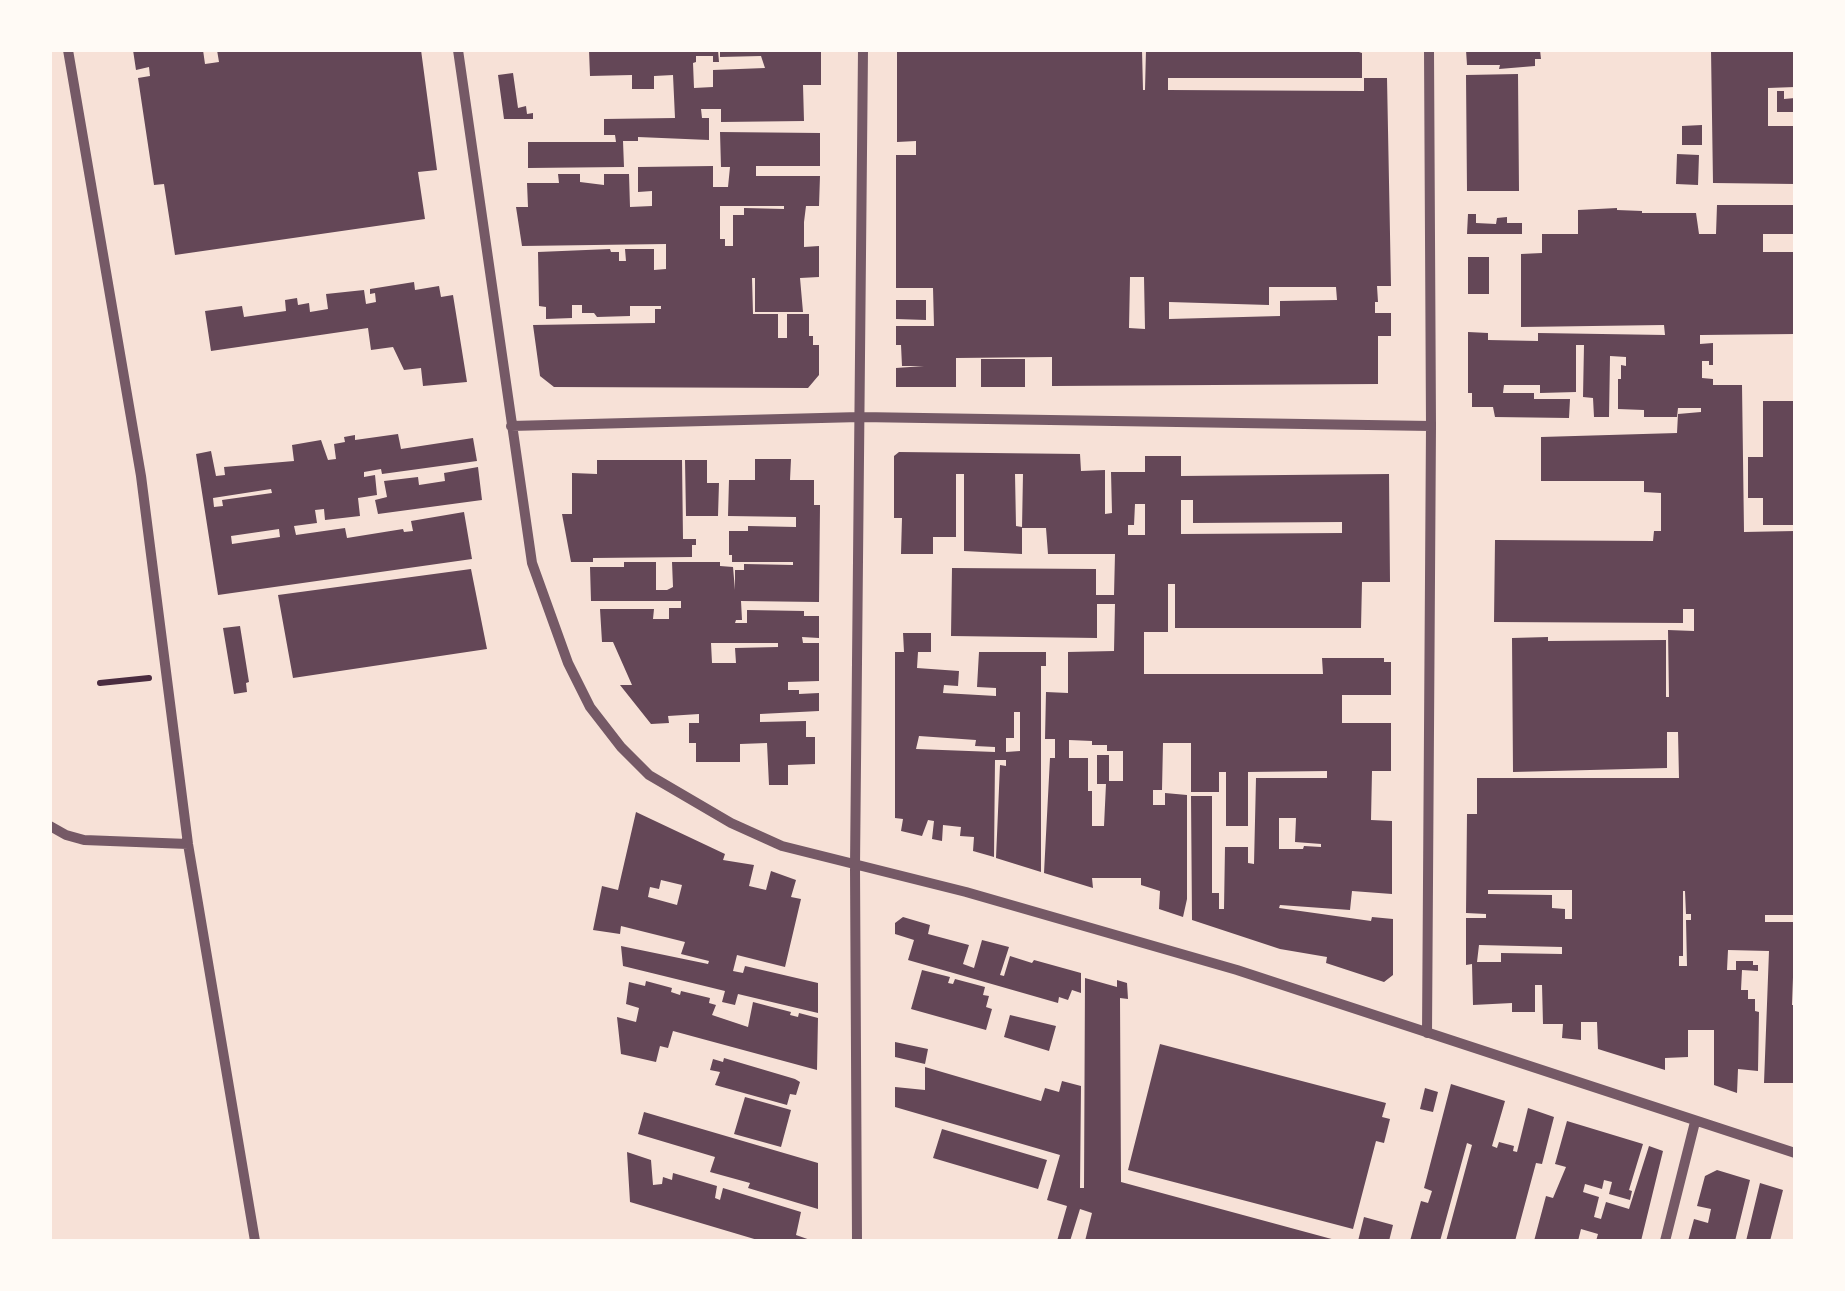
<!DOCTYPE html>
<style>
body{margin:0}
#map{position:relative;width:1845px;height:1291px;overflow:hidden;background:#f7e1d7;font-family:"Alegreya Sans",sans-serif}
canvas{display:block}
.frame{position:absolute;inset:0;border:52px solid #fffaf5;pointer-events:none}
</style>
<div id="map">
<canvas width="1845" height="1291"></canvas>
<div class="frame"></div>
</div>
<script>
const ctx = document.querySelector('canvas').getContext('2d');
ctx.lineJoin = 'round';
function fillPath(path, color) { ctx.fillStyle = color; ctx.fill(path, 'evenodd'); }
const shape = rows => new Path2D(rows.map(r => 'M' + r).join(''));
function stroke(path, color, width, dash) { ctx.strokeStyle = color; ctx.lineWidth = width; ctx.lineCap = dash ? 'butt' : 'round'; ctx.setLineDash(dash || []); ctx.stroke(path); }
const building = shape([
 [133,50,203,50,205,64,219,62,217,50,421,50,437,170,418,172,425,219,175,255,164,184,154,185,138,78,150,76,149,67,136,70],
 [589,50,718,50,719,62,713,62,713,56,696,56,696,62,693,63,694,88,713,87,713,70,765,68,761,56,720,57,720,50,821,50,821,85,803,85,804,121,721,122,721,109,701,109,702,118,709,118,709,140,638,137,638,141,623,141,624,167,528,168,528,142,616,142,615,135,604,135,604,119,675,118,673,75,654,76,654,89,632,89,632,75,590,76],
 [897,50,1142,50,1143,90,1145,90,1146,50,1353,50,1362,53,1362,78,1168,78,1168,90,1364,91,1364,78,1387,78,1391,286,1377,286,1378,302,1375,302,1375,313,1391,313,1391,336,1378,336,1378,384,1052,386,1052,357,956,358,956,387,896,387,896,368,924,366,902,366,901,345,896,345,896,326,934,326,933,288,896,288,896,155,916,155,916,141,897,142],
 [1130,277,1144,277,1145,329,1129,328],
 [1269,287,1336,287,1337,300,1280,301,1280,316,1169,319,1169,302,1269,305],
 [1466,50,1540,50,1541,59,1535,59,1535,66,1499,69,1500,65,1467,65],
 [1711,50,1795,50,1795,87,1768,88,1768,126,1795,126,1795,184,1713,183],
 [513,73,518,108,526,106,527,114,533,113,533,119,504,119,498,75],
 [1518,74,1519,191,1467,191,1466,75],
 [1777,91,1784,91,1784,99,1795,98,1795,112,1777,112],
 [1702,125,1702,145,1682,145,1682,126],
 [720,132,820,133,820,166,756,166,756,176,820,176,819,206,806,206,804,222,804,247,819,246,819,277,800,278,803,312,755,312,755,278,752,278,753,314,778,314,778,338,787,338,787,314,809,314,809,336,813,336,813,345,819,345,819,375,808,388,554,387,540,376,533,325,655,323,655,309,661,309,661,306,630,306,630,316,597,317,594,313,582,313,582,305,572,305,572,318,546,319,546,307,539,306,538,252,610,249,611,252,619,252,619,261,626,261,625,249,654,249,654,270,666,269,666,244,522,246,516,207,528,207,527,183,559,183,558,174,580,174,580,182,604,185,604,174,629,174,630,207,652,206,652,191,638,192,638,167,713,166,713,187,728,187,730,167,721,167],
 [720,206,784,206,784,209,744,208,744,215,733,215,733,246,725,246,725,239,720,239],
 [1677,154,1699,155,1698,185,1676,184],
 [1717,205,1795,205,1795,234,1763,234,1763,252,1795,252,1795,334,1700,335,1700,344,1713,343,1713,365,1709,365,1709,361,1702,361,1702,378,1713,379,1713,385,1742,385,1744,532,1795,531,1795,915,1765,915,1765,922,1795,922,1792,1005,1795,1005,1795,1083,1764,1083,1769,951,1728,950,1727,970,1736,970,1736,961,1753,961,1753,965,1758,965,1758,971,1742,970,1741,990,1748,990,1748,999,1755,999,1755,1011,1759,1012,1758,1071,1738,1069,1737,1093,1714,1085,1714,1030,1688,1030,1688,1057,1665,1058,1665,1070,1598,1049,1597,1022,1581,1022,1581,1040,1562,1038,1563,1024,1543,1024,1542,985,1535,985,1535,1012,1512,1012,1512,1003,1473,1005,1472,964,1466,965,1466,918,1486,918,1486,914,1466,913,1467,814,1477,814,1477,778,1679,778,1678,732,1667,732,1667,768,1513,772,1512,638,1548,637,1548,641,1666,640,1666,697,1669,697,1668,630,1694,631,1694,609,1683,609,1683,623,1494,622,1495,540,1653,541,1654,531,1661,531,1661,493,1644,492,1644,481,1541,481,1541,437,1677,433,1678,414,1701,412,1701,408,1678,408,1677,417,1644,417,1644,410,1618,409,1618,379,1621,379,1621,365,1626,366,1626,357,1610,356,1609,417,1594,417,1593,398,1583,397,1584,345,1576,345,1576,392,1540,393,1540,385,1504,385,1503,393,1534,393,1534,399,1570,399,1569,418,1495,417,1493,407,1472,407,1472,393,1468,393,1468,332,1488,333,1488,340,1538,341,1538,333,1665,335,1664,325,1521,327,1521,254,1542,253,1542,234,1578,234,1578,210,1617,208,1617,210,1642,211,1642,213,1696,213,1699,234,1716,234],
 [1488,890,1572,890,1572,919,1565,919,1565,909,1552,908,1552,895,1488,894],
 [1683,891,1685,891,1686,914,1691,914,1691,920,1686,920,1687,966,1679,966,1679,956,1683,956],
 [1479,945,1562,947,1562,954,1501,953,1501,962,1477,962],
 [1468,214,1476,214,1476,223,1496,224,1497,218,1507,217,1507,223,1522,223,1522,234,1467,234],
 [1468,257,1489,257,1489,294,1468,294],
 [414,282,415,290,439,286,441,297,453,295,467,382,423,386,421,368,404,370,393,347,371,350,368,328,211,351,205,311,242,306,244,317,286,311,285,300,297,298,298,305,309,303,310,312,328,309,326,294,364,290,366,304,376,302,375,293,370,294,370,289],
 [896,300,926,300,926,320,896,319],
 [981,359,1025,359,1025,387,981,387],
 [1763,401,1795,401,1795,525,1763,525,1763,498,1748,498,1748,457,1763,457],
 [398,434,401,449,473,438,477,461,382,474,381,469,364,472,364,477,375,475,377,495,358,498,360,516,325,520,324,509,315,510,317,523,294,526,296,535,345,528,347,538,403,529,404,532,413,531,411,521,464,512,472,559,218,595,196,454,211,451,216,476,225,475,224,467,294,461,292,445,321,440,328,460,336,459,334,444,345,442,344,437,355,435,355,440],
 [271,489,272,493,222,500,223,506,214,507,213,498],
 [279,529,280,537,232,544,231,536],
 [899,452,1080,454,1081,471,1105,470,1105,514,1112,513,1111,472,1145,472,1145,456,1181,456,1181,476,1389,474,1390,582,1362,582,1361,628,1175,628,1175,584,1168,584,1168,632,1144,632,1144,674,1323,674,1322,658,1384,658,1384,662,1391,662,1391,695,1342,695,1342,723,1391,723,1391,771,1372,771,1371,820,1392,821,1392,894,1352,891,1350,910,1280,905,1279,908,1371,921,1372,917,1393,919,1393,975,1384,982,1326,963,1327,957,1280,949,1192,920,1191,796,1212,796,1212,893,1219,893,1219,909,1224,909,1225,847,1248,847,1248,863,1254,864,1256,778,1327,778,1327,771,1248,772,1248,826,1226,826,1226,772,1219,772,1219,792,1191,792,1191,743,1163,743,1162,790,1153,790,1153,805,1165,805,1165,793,1187,795,1187,899,1183,917,1159,909,1160,891,1141,885,1141,878,1092,878,1093,888,1044,873,1050,758,1055,758,1055,739,1045,739,1046,692,1068,693,1068,652,1114,651,1115,604,1097,604,1097,638,951,636,952,568,1096,569,1096,595,1114,595,1115,554,1048,554,1046,528,1022,528,1023,474,1015,474,1016,526,1022,527,1022,554,964,551,964,474,956,474,956,537,933,537,933,554,901,554,902,518,894,518,894,456],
 [1181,500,1193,500,1193,523,1342,522,1342,533,1181,534],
 [1135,504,1145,504,1145,535,1128,535,1128,525,1134,525],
 [1069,740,1092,741,1092,745,1107,745,1107,751,1123,751,1123,781,1109,781,1109,755,1097,755,1097,784,1106,784,1104,826,1092,826,1092,791,1088,791,1088,758,1069,758],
 [1279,818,1296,818,1295,842,1374,848,1321,844,1321,847,1304,846,1303,849,1279,849],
 [755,459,791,459,790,480,814,480,814,505,820,505,819,602,741,601,742,620,736,620,735,623,747,623,747,610,804,611,804,616,819,616,819,638,802,637,803,643,819,643,819,681,788,682,788,690,799,690,799,694,819,693,819,711,760,714,760,722,806,721,806,737,815,737,815,764,788,765,788,785,769,785,767,743,740,744,740,762,696,762,696,743,689,743,689,723,699,723,699,714,668,716,669,723,651,724,620,685,632,685,613,642,602,642,600,609,654,609,653,619,669,619,669,608,681,608,681,601,591,601,590,567,624,567,624,562,656,562,656,590,667,590,673,587,672,562,720,562,720,566,733,567,735,590,735,570,744,570,744,564,793,565,793,562,732,562,732,555,729,555,729,531,748,531,748,526,796,527,796,517,728,516,729,480,755,480],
 [711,643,778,643,778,647,735,648,736,663,712,663],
 [597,460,682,460,683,539,696,539,696,545,692,545,692,557,593,558,593,562,571,562,562,514,572,514,572,473,597,474],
 [685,460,707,460,707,483,719,483,718,516,686,516],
 [478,467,482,500,378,514,375,500,387,497,384,481,418,477,419,485,445,481,444,473],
 [471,569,487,649,293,678,278,595],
 [240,626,249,682,246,683,247,692,234,694,223,628],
 [903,633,931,633,931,652,918,652,917,668,959,671,958,686,944,685,943,693,996,696,996,688,977,687,979,652,1046,652,1046,666,1041,666,1041,872,996,858,1000,765,1006,766,1006,760,995,760,994,857,973,851,974,837,960,836,961,827,943,825,942,841,932,839,934,821,928,820,922,836,901,831,903,819,895,818,895,652,904,652],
 [1014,712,1020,712,1020,751,1006,752,1006,738,1014,738],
 [919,736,976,740,975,746,995,747,995,752,916,749],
 [636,812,725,854,723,860,754,865,749,886,766,890,771,871,796,880,791,897,801,899,785,967,737,955,733,971,743,973,745,966,818,983,818,1013,738,994,735,1005,722,1002,725,991,623,966,621,946,708,964,709,961,681,954,685,942,621,926,620,934,593,930,602,886,618,890],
 [661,880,682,885,677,905,648,897,650,887,659,889],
 [903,917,930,925,928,934,969,945,963,964,974,968,982,940,1009,947,1000,975,1004,976,1010,956,1032,963,1034,960,1081,973,1081,993,1072,990,1068,1000,1059,997,1058,1003,908,960,914,940,895,934,895,923],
 [922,970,950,977,948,983,953,984,955,979,985,987,983,995,989,996,986,1007,992,1009,986,1030,911,1009],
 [1085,978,1117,987,1117,980,1127,983,1128,999,1120,998,1121,1182,1339,1241,1085,1241,1092,1213,1080,1209,1070,1241,1057,1241,1067,1206,1047,1200,1060,1155,895,1107,895,1087,925,1090,925,1067,1041,1101,1045,1088,1059,1092,1062,1081,1081,1086,1080,1188,1084,1188],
 [646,981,672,988,671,992,680,995,681,991,710,998,709,1003,716,1005,712,1015,748,1027,753,1002,791,1012,790,1015,798,1017,799,1013,818,1018,817,1070,673,1031,668,1048,660,1046,656,1062,621,1054,617,1017,636,1022,639,1008,626,1004,629,982,645,986],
 [1010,1015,1056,1026,1049,1051,1004,1037],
 [895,1042,928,1049,925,1064,895,1057],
 [1160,1044,1386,1103,1382,1117,1390,1119,1384,1143,1376,1141,1353,1229,1128,1170],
 [724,1058,795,1079,800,1082,796,1095,790,1094,787,1105,715,1085,720,1072,710,1070,713,1059,723,1062],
 [1451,1084,1505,1101,1492,1146,1497,1148,1499,1142,1514,1146,1513,1151,1517,1152,1528,1108,1554,1117,1542,1164,1536,1163,1515,1241,1446,1241,1472,1145,1467,1143,1440,1241,1410,1241,1421,1201,1428,1203,1432,1191,1424,1188],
 [1425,1088,1438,1092,1433,1112,1420,1109],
 [745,1097,791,1110,781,1147,734,1134],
 [644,1112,818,1163,818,1209,748,1188,750,1183,710,1172,715,1157,638,1134],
 [1567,1121,1643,1144,1629,1190,1632,1191,1630,1200,1609,1194,1612,1182,1604,1180,1602,1189,1585,1184,1583,1192,1599,1197,1594,1217,1601,1219,1606,1202,1629,1209,1649,1146,1663,1151,1641,1241,1596,1241,1598,1234,1581,1229,1578,1241,1534,1241,1546,1196,1553,1198,1566,1167,1555,1164],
 [942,1129,1047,1160,1038,1189,933,1158],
 [627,1152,651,1160,653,1185,662,1184,663,1177,672,1180,673,1173,717,1186,715,1198,720,1200,723,1188,801,1212,796,1235,813,1241,761,1241,630,1202],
 [1717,1170,1750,1180,1735,1241,1688,1241,1694,1219,1708,1223,1711,1209,1697,1206,1705,1176],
 [1760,1183,1783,1190,1770,1241,1746,1241],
 [1364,1217,1393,1225,1389,1241,1358,1241]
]);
const path = shape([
 [100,683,149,678]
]);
const minor = shape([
 [68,50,141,476,188,844,255,1241],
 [458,50,532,563,568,663,590,707,621,747,649,775,731,823,782,846,966,892,1237,970,1795,1153],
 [511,426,860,417,1431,426],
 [50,826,66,835,84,840,188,844],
 [1427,1033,1431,426,1429,50],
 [857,1241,855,866,863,50],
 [1665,1241,1695,1122]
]);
fillPath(building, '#644757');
stroke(path, '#4a2c40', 6);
stroke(minor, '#755966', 10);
</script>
